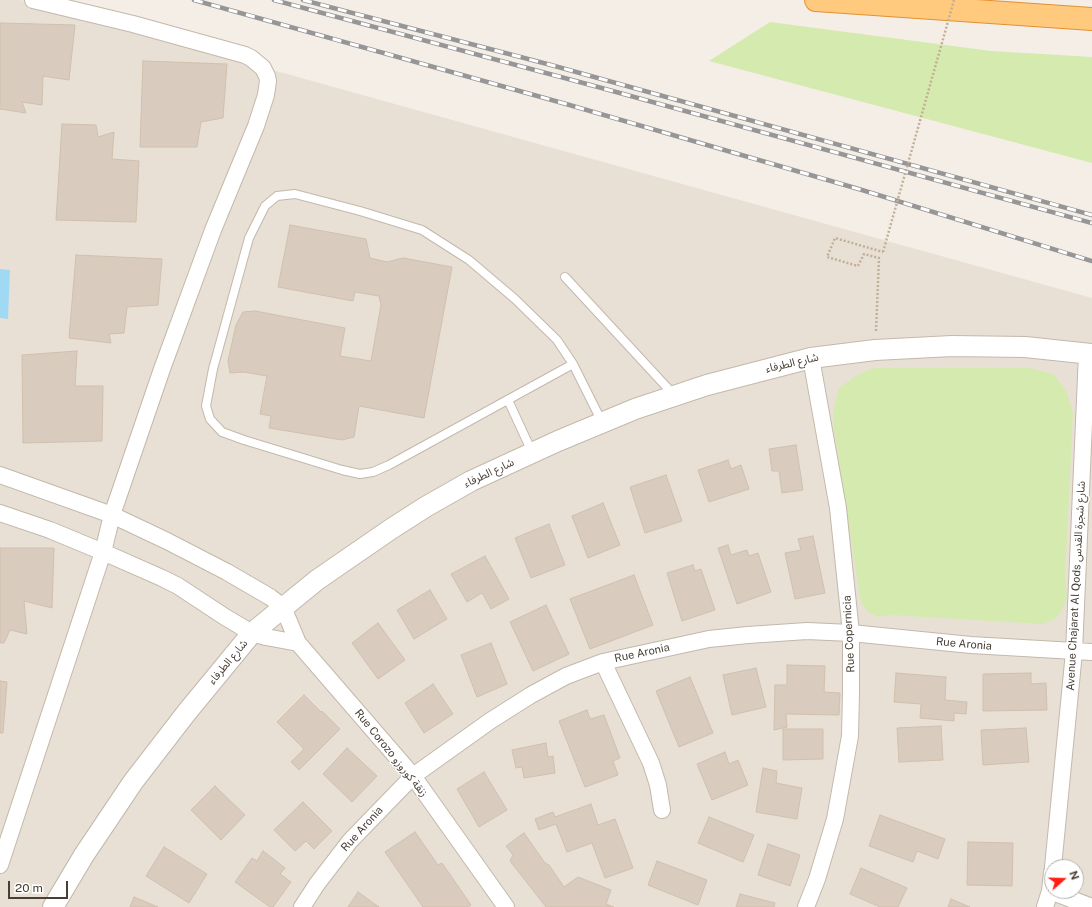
<!DOCTYPE html>
<meta charset="utf-8">
<style>
body{margin:0}
#map{position:relative;width:1092px;height:907px;overflow:hidden;background:#f4eee6;font-family:"Public Sans",sans-serif}
canvas{display:block}
.north{position:absolute;left:1044px;top:859px;width:40px;height:40px;box-sizing:border-box;background:#fff;border:1px solid #b5b2ae;border-radius:50%;rotate:70deg;font-size:11px;font-weight:700;line-height:16px;text-align:center;color:#473e35}
.north::after{content:'';display:block;margin:auto;width:14px;height:18px;background:#ff1e12;clip-path:polygon(50% 0,100% 100%,50% 72%,0 100%)}
.scale{position:absolute;left:8px;top:881px;width:60px;height:18px;box-sizing:border-box;border:2px solid #473e35;border-top:0;padding-left:5px;font-size:12px;line-height:14px;white-space:nowrap;color:#473e35;-webkit-text-stroke:3px #fff;paint-order:stroke}
</style>
<div id="map">
<canvas width="1092" height="907"></canvas>
<div class="north">N</div>
<div class="scale">20 m</div>
</div>
<script>
const ctx = document.querySelector('canvas').getContext('2d');
ctx.lineJoin = 'round';
function fillPath(path, color) { ctx.fillStyle = color; ctx.fill(path, 'evenodd'); }
const shape = rows => new Path2D(rows.map(r => 'M' + r).join(''));
function stroke(path, color, width, dash) { ctx.strokeStyle = color; ctx.lineWidth = width; ctx.lineCap = dash ? 'butt' : 'round'; ctx.setLineDash(dash || []); ctx.stroke(path); }
function drawText(font, color, halo, rows, align = 'center') {
  ctx.font = font + ' "Public Sans","Noto Sans Arabic",sans-serif'; ctx.lineWidth = 3; ctx.setLineDash([]); ctx.textBaseline = 'middle'; ctx.strokeStyle = halo; ctx.fillStyle = color; for (const [text, x, y, turn = 0] of rows) {
    ctx.save(); ctx.translate(x, y); ctx.rotate((+turn || 0) * Math.PI / 180); ctx.textAlign = isNaN(turn) ? turn : align; if (halo) ctx.strokeText(text, 0, 0); ctx.fillText(text, 0, 0); ctx.restore();
  }
}
const residential = shape([
 [0,0,21,0,1092,298,1092,907,0,907],
 [1052,867,1076,867,1076,891,1052,891]
]);
const green = shape([
 [770,22,991,51,1092,57,1092,163,709,61],
 [873,368,1030,368,1053,374,1066,390,1073,413,1065,575,1067,598,1061,612,1053,620,1043,624,892,615,878,617,868,612,861,603,834,430,833,410,839,388,856,376]
]);
const water = shape([
 [0,269,10,270,8,319,0,318]
]);
const building = shape([
 [0,23,75,25,69,80,43,76,42,105,22,102,26,113,0,109,0,23],
 [143,61,227,64,223,118,201,122,197,147,140,147,143,61],
 [62,124,96,125,98,137,114,132,112,159,139,161,136,222,56,220,62,124],
 [290,225,366,239,370,258,387,262,403,258,452,267,424,418,359,406,354,437,342,440,269,428,271,416,260,414,267,376,244,372,230,373,228,361,236,325,243,312,255,311,345,328,340,356,371,361,381,305,379,296,355,292,353,301,278,287,290,225],
 [76,255,162,259,158,305,127,307,124,333,109,334,111,343,69,338,76,255],
 [77,351,75,386,103,386,102,441,23,443,22,355,77,351],
 [796,445,803,490,782,493,779,471,772,471,769,449,796,445],
 [728,460,731,469,741,465,749,489,709,502,698,470,728,460],
 [666,475,682,521,645,533,630,487,666,475],
 [603,503,620,545,588,558,572,516,603,503],
 [549,524,565,565,531,578,515,538,549,524],
 [813,536,825,593,795,599,785,553,801,550,798,539,813,536],
 [728,545,731,555,747,550,749,556,758,553,771,592,737,604,718,548,728,545],
 [0,548,54,548,52,608,24,601,27,634,10,630,4,643,0,643,0,548],
 [485,556,509,599,491,609,482,593,467,602,451,574,485,556],
 [693,565,695,571,701,569,715,610,682,621,667,573,693,565],
 [634,575,653,625,590,649,570,599,634,575],
 [430,590,447,619,414,639,397,610,430,590],
 [546,605,569,654,533,671,510,622,546,605],
 [378,623,405,660,378,679,352,643,378,623],
 [491,643,507,684,477,697,461,655,491,643],
 [787,665,825,666,824,692,840,693,839,715,786,714,787,727,774,730,775,685,787,685,787,665],
 [756,668,766,707,732,715,723,675,756,668],
 [896,673,946,677,945,700,967,702,966,714,954,713,954,721,920,718,921,704,894,702,896,673],
 [1031,673,1031,684,1046,683,1047,710,983,711,983,674,1031,673],
 [690,677,713,733,679,747,656,691,690,677],
 [0,681,7,682,3,733,0,733,0,681],
 [433,684,453,714,424,733,405,703,433,684],
 [304,695,321,712,322,711,340,729,299,770,291,762,304,749,277,722,304,695],
 [587,710,590,719,604,715,620,758,613,761,618,775,585,787,559,721,587,710],
 [941,726,943,760,899,762,897,728,941,726],
 [1026,728,1029,762,983,765,981,730,1026,728],
 [783,729,823,729,823,759,783,760,783,729],
 [546,743,548,757,553,756,555,773,524,778,522,767,516,768,512,750,546,743],
 [347,748,377,776,352,802,323,774,347,748],
 [725,752,729,764,738,760,748,785,712,800,697,764,725,752],
 [763,768,777,771,776,783,802,788,797,819,756,812,763,768],
 [484,772,507,810,479,827,457,789,484,772],
 [215,786,245,815,221,840,191,810,215,786],
 [303,802,332,831,314,849,306,841,295,851,274,830,303,802],
 [591,804,598,825,615,819,633,868,605,878,592,843,567,852,556,824,539,830,535,819,553,812,555,817,591,804],
 [880,815,945,839,938,859,917,851,913,862,869,846,880,815],
 [709,817,754,835,743,862,698,843,709,817],
 [415,832,438,865,442,863,471,905,468,907,423,907,385,852,415,832],
 [524,833,545,863,549,865,564,887,578,877,611,890,606,904,614,907,546,907,510,861,513,855,506,846,524,833],
 [968,842,1013,843,1012,886,967,885,968,842],
 [768,844,800,855,790,886,758,875,768,844],
 [164,847,207,874,189,903,146,876,164,847],
 [263,851,285,868,280,874,291,882,273,907,270,907,235,882,252,858,257,861,263,851],
 [657,861,707,880,698,905,648,885,657,861],
 [861,868,907,888,898,907,880,907,850,894,861,868],
 [358,892,379,907,348,907,358,892],
 [740,894,775,903,774,907,736,907,740,894],
 [134,897,158,907,130,907,134,897],
 [951,899,970,907,948,907,951,899]
]);
const path = shape([
 [876,331,879,258,864,254,858,266,827,257,835,238,883,252]
]);
const service = shape([
 [565,277,674,395],
 [573,364,389,465,373,472,360,474,342,470,244,440,222,432,210,419,206,406,213,369,249,238,265,206,277,196,295,194,360,211,422,230,469,260,515,299,557,340,573,364,602,422],
 [508,400,532,452]
]);
const minor = shape([
 [0,475,112,515,167,541,227,572,270,597,283,607,298,643,413,776,506,907],
 [0,513,50,530,103,552,162,578,178,586,225,617,252,633,266,637,298,643],
 [603,662,651,763,658,785,662,810],
 [0,865,103,552,112,515,162,369,213,230,256,126,266,95,268,81,267,76,263,68,251,58,245,55,133,24,33,0],
 [1053,867,1074,652,1087,353],
 [1050,891,1092,907],
 [302,907,317,884,350,841,413,776,490,721,531,695,566,676,603,662,709,639,748,635,807,631,851,633,971,645,1092,652],
 [806,907,817,879,835,819,850,736,851,693,851,633,838,508,811,358],
 [1045,907,1050,891,1052,872]
]);
const tertiary = shape([
 [53,907,84,855,133,782,187,712,252,633,317,580,391,529,427,506,471,481,558,441,635,409,707,385,811,358,875,350,952,346,1025,347,1092,354]
]);
const trunk = shape([
 [816,0,1092,19]
]);
const rail = shape([
 [194,0,566,104,862,190,1092,261],
 [274,0,598,87,1092,223],
 [303,0,551,65,1092,215]
]);
const pathBridge = shape([
 [883,252,954,0]
]);
const streetNames = [
 ["شارع الطرفاء",792,363,-13],
 ["شارع الطرفاء",489,473,-25],
 ["Avenue Chajarat Al Qods شارع شجرة القدس",1076,586,-87],
 ["Rue Copernicia",849,634,-93],
 ["Rue Aronia",964,644,5],
 ["Rue Aronia",642,653,-12],
 ["شارع الطرفاء",228,662,-50],
 ["Rue Corozo زنقة كوروزو",391,753,51],
 ["Rue Aronia",362,829,-48]
];
fillPath(residential, '#e8e0d4');
fillPath(green, '#d5eaae');
fillPath(water, '#a0d9f3');
fillPath(building, '#d9ccbe');
stroke(building, '#d1c0ae', 1);
stroke(service, '#c3b8ab', 10);
stroke(minor, '#c3b8ab', 18);
stroke(tertiary, '#c3b8ab', 22);
stroke(trunk, '#e39031', 24);
stroke(path, '#c2af99', 2.5, [2, 2]);
stroke(service, '#fff', 8);
stroke(minor, '#fff', 16);
stroke(tertiary, '#fff', 20);
stroke(trunk, '#ffca7d', 22);
stroke(rail, '#969696', 4.5);
stroke(rail, '#fff', 3, [9]);
stroke(pathBridge, '#c2af99', 2.5, [2, 2]);
drawText('11px', '#473e35', '#fff', streetNames);
</script>
